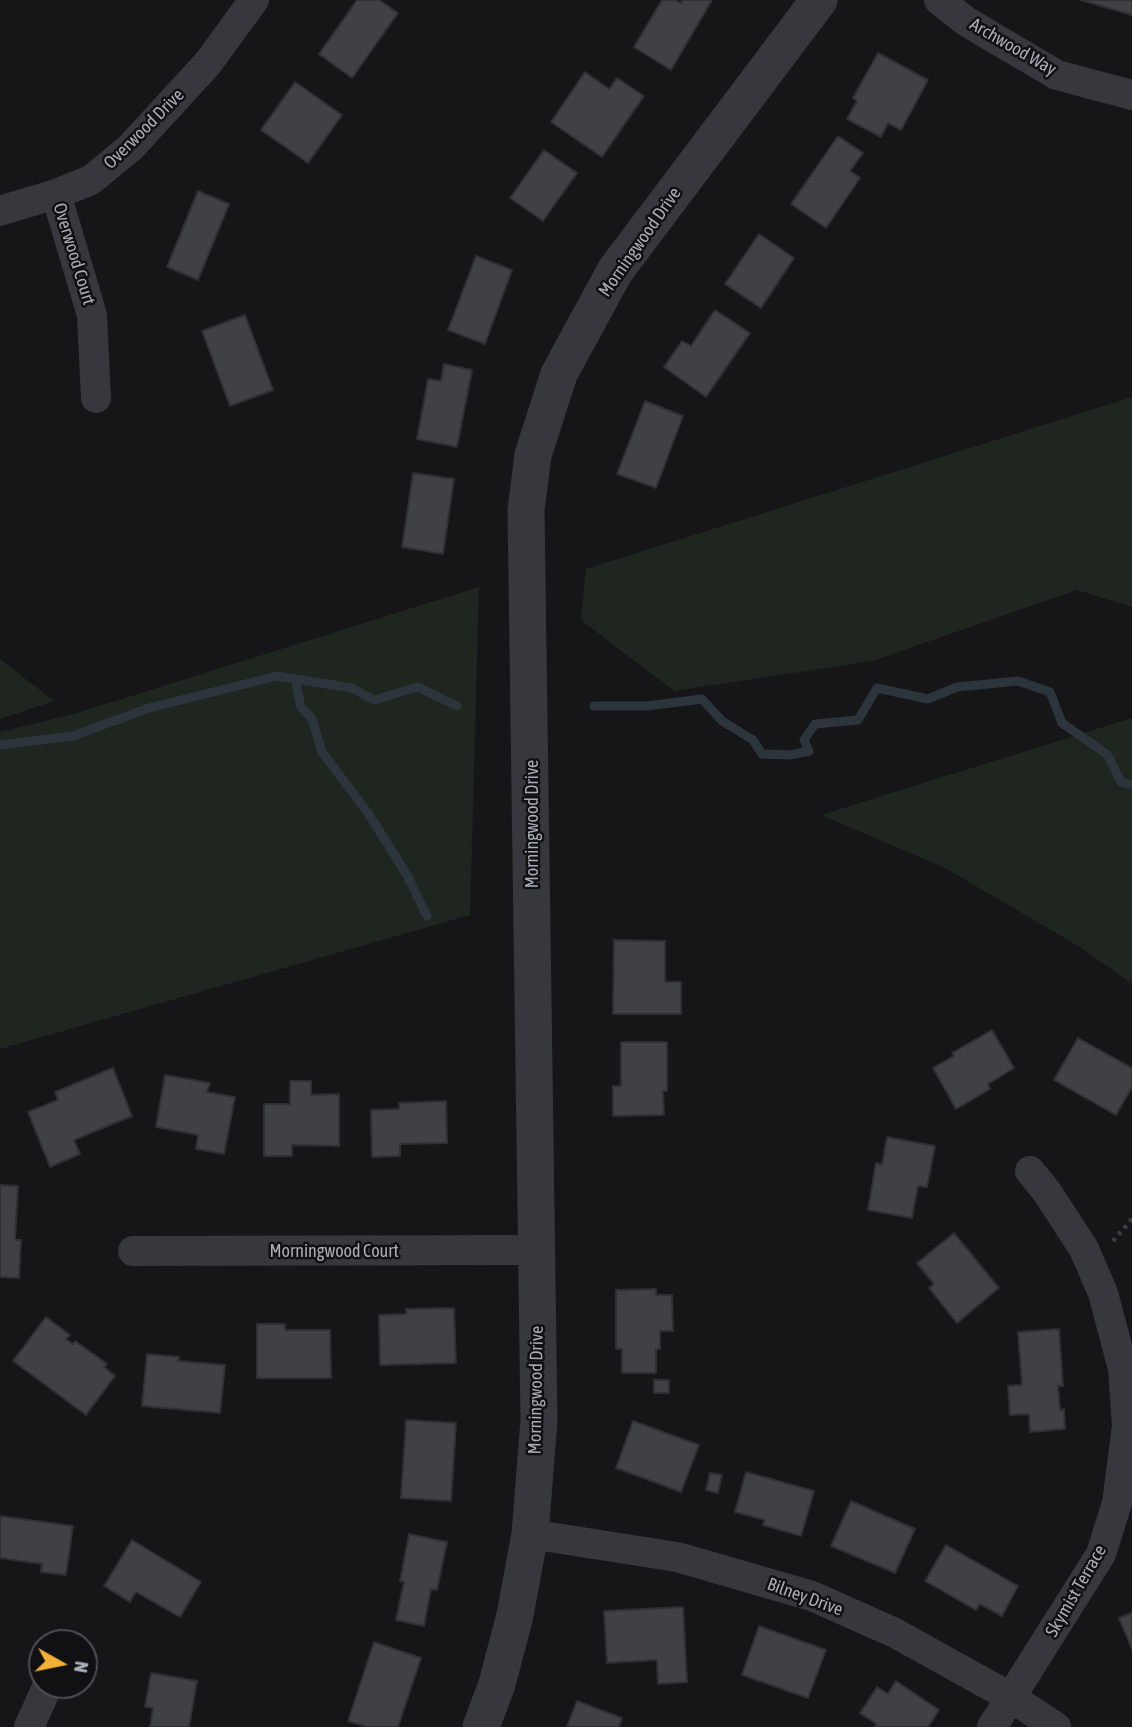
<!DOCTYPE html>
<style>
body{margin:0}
#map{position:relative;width:1132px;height:1727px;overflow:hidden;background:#161618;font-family:"Asap Condensed",sans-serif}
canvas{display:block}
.north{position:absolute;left:28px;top:1629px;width:70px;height:70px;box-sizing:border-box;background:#111113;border:2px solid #4d4f55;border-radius:50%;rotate:99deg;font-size:19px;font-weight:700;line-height:28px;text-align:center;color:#a8adb8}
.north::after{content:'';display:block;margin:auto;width:24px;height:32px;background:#f2b134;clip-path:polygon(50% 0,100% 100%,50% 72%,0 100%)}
</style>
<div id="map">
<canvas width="1132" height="1727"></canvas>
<div class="north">N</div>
</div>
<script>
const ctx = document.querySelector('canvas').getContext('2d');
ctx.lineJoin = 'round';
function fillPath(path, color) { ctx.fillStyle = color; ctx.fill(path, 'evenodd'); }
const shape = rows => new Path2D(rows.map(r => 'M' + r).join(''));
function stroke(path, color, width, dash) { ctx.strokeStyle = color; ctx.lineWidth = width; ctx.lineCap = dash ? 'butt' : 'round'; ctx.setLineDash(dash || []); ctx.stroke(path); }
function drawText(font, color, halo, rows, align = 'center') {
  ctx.font = font + ' "Asap Condensed",sans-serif'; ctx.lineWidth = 5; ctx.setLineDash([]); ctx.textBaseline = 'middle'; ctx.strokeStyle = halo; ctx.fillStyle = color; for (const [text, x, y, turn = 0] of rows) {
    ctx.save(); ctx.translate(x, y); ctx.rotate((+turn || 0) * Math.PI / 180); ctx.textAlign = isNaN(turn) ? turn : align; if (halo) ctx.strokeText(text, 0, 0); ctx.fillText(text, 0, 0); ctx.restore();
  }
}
const green = shape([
 [1132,397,1132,607,1077,590,872,661,674,691,581,620,586,569],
 [479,587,470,915,0,1049,0,732,74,714],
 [0,659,54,701,0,719],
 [1132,718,1132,984,1080,947,945,868,821,815]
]);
const stream = shape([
 [295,679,301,707,312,719,322,752,368,813,407,875,427,916],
 [594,706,647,706,702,699,722,721,753,740,762,754,790,755,809,751,804,740,815,724,858,720,877,688,928,699,957,687,1018,681,1050,692,1062,723,1108,755,1121,782,1132,785],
 [0,745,73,736,149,708,277,676,352,688,374,700,418,687,457,706]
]);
const building = shape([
 [357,0,379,0,398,13,352,78,319,54,357,0],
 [662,0,675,0,681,3,682,0,712,0,671,70,634,47,662,0],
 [1081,0,1132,0,1132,15,1081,0],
 [878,53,928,80,901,130,888,123,881,137,847,119,857,101,853,98,878,53],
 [585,72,609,89,617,78,644,96,602,157,551,122,585,72],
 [295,82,342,115,308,163,261,130,295,82],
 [838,136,863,153,850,171,860,178,826,228,791,204,838,136],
 [544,150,577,173,543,221,510,198,544,150],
 [198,191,229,204,198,280,167,267,198,191],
 [759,234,794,258,761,308,725,284,759,234],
 [476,256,512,270,485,344,448,330,476,256],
 [715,310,750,333,706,397,664,367,682,341,691,346,715,310],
 [245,315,273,390,230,406,202,331,245,315],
 [444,364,472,370,457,447,417,439,428,379,441,381,444,364],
 [645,401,683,416,656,488,617,474,645,401],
 [413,473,454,479,443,554,402,547,413,473],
 [614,940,665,941,665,982,681,982,681,1014,613,1014,614,940],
 [992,1030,1014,1068,988,1084,990,1089,956,1109,933,1068,954,1056,952,1053,992,1030],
 [1078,1038,1132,1068,1132,1087,1116,1115,1054,1080,1078,1038],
 [621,1042,667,1042,667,1091,663,1091,664,1115,613,1116,613,1086,621,1086,621,1042],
 [113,1068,132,1116,74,1140,80,1154,50,1167,28,1112,58,1100,55,1092,113,1068],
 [165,1075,210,1083,207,1092,235,1097,224,1154,196,1149,198,1135,156,1127,165,1075],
 [290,1081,311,1081,311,1095,339,1094,339,1146,292,1145,292,1156,264,1156,264,1104,290,1104,290,1081],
 [446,1101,447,1143,400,1144,400,1156,372,1157,371,1110,399,1109,399,1103,446,1101],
 [887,1137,935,1146,927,1187,918,1186,912,1218,868,1210,876,1163,882,1165,887,1137],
 [0,1185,18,1186,15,1240,21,1240,19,1278,0,1277,0,1185],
 [954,1233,999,1288,957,1323,929,1288,934,1284,917,1263,954,1233],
 [656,1289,656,1295,672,1295,673,1331,660,1331,660,1349,656,1349,656,1373,622,1373,622,1349,616,1349,616,1290,656,1289],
 [454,1308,456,1363,380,1365,379,1315,406,1314,406,1309,454,1308],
 [46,1317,70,1335,66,1339,73,1344,75,1341,107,1364,104,1367,115,1376,86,1415,13,1361,46,1317],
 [257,1324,285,1324,285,1330,330,1330,331,1378,257,1378,257,1324],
 [1059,1329,1063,1386,1058,1386,1060,1410,1064,1409,1065,1429,1030,1432,1029,1414,1010,1415,1008,1386,1022,1385,1018,1332,1059,1329],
 [147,1354,179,1357,178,1361,225,1365,220,1413,142,1406,147,1354],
 [654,1380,669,1380,669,1393,654,1393,654,1380],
 [406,1420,456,1423,451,1501,401,1498,406,1420],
 [633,1421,699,1445,681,1492,616,1468,633,1421],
 [746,1472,814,1491,801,1536,763,1525,765,1520,735,1512,746,1472],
 [710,1473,722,1475,718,1493,706,1490,710,1473],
 [851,1501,915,1529,895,1573,831,1546,851,1501],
 [0,1516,73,1526,66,1575,41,1572,42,1564,0,1558,0,1516],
 [409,1534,447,1542,437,1590,431,1589,424,1626,396,1620,404,1582,400,1581,409,1534],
 [132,1540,201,1582,180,1617,136,1592,130,1602,104,1586,132,1540],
 [946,1545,1018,1586,1002,1616,980,1604,976,1610,925,1581,946,1545],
 [683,1607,687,1682,658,1684,657,1660,607,1663,604,1611,683,1607],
 [1132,1613,1132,1649,1119,1618,1132,1613],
 [759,1626,826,1650,808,1698,742,1675,759,1626],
 [374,1642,421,1658,398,1727,366,1727,348,1721,374,1642],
 [151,1673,197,1681,189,1727,150,1727,153,1708,145,1707,151,1673],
 [896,1681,939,1710,928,1727,874,1727,876,1724,860,1713,877,1687,888,1694,896,1681],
 [577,1701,622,1718,619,1727,567,1727,577,1701]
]);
const path = shape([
 [1113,1241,1132,1219]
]);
const minor = shape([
 [939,0,967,22,1057,75,1132,95],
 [56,194,92,315,96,398],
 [0,211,56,194,91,180,130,148,208,63,254,0],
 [133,1251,535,1250],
 [530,1534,677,1557,812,1596,895,1633,1012,1698,1056,1727],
 [29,1727,48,1685],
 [992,1727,1101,1554,1117,1503,1127,1426,1123,1369,1103,1293,1084,1249,1047,1192,1030,1171]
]);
const tertiary = shape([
 [481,1727,497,1684,515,1615,530,1534,539,1420,526,510,533,455,559,374,615,271,819,0]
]);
const streetNames = [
 ["Archwood Way",1013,47,30],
 ["Overwood Drive",144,129,-45],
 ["Morningwood Drive",640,242,-55],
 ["Overwood Court",74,254,73],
 ["Morningwood Drive",532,824,-90],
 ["Morningwood Court",334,1251],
 ["Morningwood Drive",536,1390,-89],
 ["Skymist Terrace",1076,1591,-60],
 ["Bilney Drive",805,1597,20]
];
fillPath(green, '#1e261f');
stroke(stream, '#2c353c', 9);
fillPath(building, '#404145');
stroke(building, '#303034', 2);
stroke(path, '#3d3f44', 4.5, [3.5, 5]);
stroke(minor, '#37383d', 30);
stroke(tertiary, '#37383d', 37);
drawText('18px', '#a8adb8', '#111113', streetNames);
</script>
